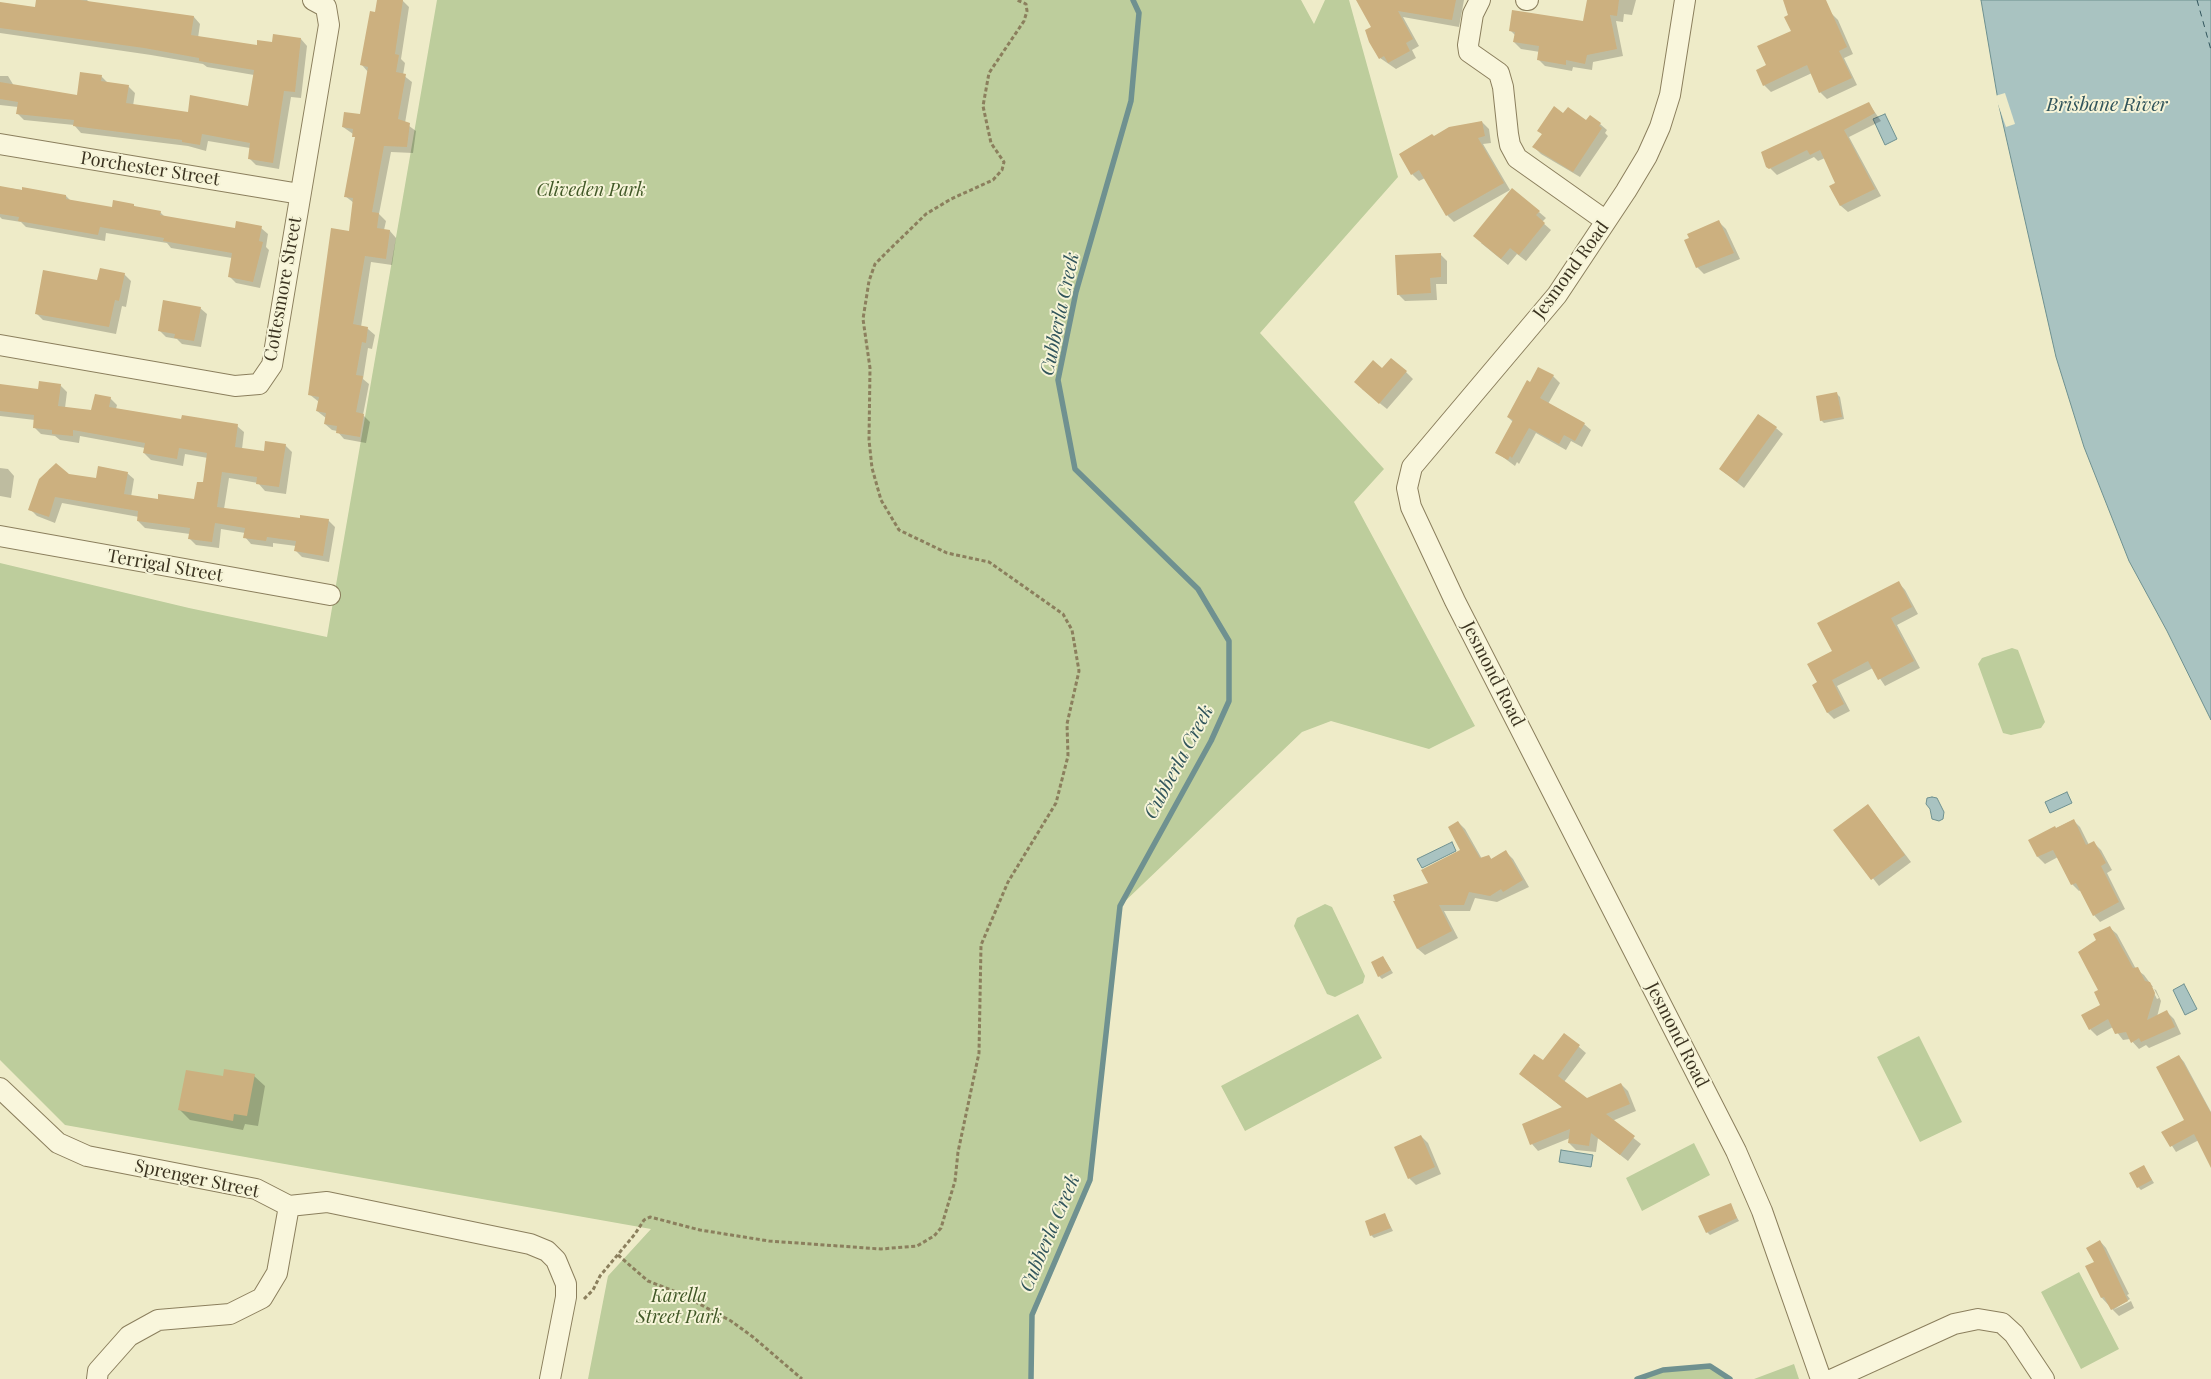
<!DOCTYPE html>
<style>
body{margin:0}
canvas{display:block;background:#eeebc8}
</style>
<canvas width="2211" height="1379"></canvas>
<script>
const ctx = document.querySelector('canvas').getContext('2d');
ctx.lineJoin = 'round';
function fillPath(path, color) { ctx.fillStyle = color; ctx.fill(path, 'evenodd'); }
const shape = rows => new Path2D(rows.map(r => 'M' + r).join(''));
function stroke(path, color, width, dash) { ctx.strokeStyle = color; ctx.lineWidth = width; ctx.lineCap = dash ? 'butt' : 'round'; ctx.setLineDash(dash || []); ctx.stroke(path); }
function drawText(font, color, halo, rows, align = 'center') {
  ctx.font = font + ' "Playfair Display",serif'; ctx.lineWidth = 4; ctx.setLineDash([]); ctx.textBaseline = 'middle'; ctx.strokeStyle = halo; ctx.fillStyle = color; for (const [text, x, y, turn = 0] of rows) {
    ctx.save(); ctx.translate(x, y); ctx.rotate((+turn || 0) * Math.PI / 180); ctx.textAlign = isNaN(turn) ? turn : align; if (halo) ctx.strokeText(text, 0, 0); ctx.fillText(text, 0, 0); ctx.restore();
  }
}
const green = shape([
 [437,0,1301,0,1314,24,1325,0,1349,0,1398,177,1260,333,1384,469,1354,502,1475,726,1429,749,1331,721,1302,732,1120,906,1090,1180,1032,1315,1031,1379,588,1379,608,1276,651,1229,65,1125,0,1060,0,563,189,608,327,637],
 [2012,648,2018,650,2045,722,2041,728,2011,735,2003,733,1978,664,1982,658],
 [1325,904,1332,907,1365,976,1363,983,1335,997,1327,994,1294,926,1297,918],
 [1358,1014,1382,1058,1245,1131,1221,1086],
 [1919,1036,1962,1122,1920,1142,1877,1057],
 [1694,1143,1710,1175,1642,1211,1626,1178],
 [2079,1272,2119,1349,2081,1369,2041,1292],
 [1794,1364,1799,1379,1754,1379],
 [1710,1366,1730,1379,1637,1379,1663,1370]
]);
const water = shape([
 [1981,0,2211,0,2211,720,2167,631,2129,561,2084,447,2056,357,1999,106,1981,0],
 [1885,114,1897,139,1885,145,1873,119,1885,114],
 [2067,792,2072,803,2050,813,2045,802,2067,792],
 [1932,797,1937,798,1944,812,1943,819,1939,821,1932,819,1930,809,1926,804,1927,798,1932,797],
 [1452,842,1456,851,1422,868,1417,859,1452,842],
 [2184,984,2197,1009,2185,1015,2173,990,2184,984],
 [1561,1150,1593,1155,1591,1167,1559,1162,1561,1150]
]);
const pier = shape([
 [2005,93,2015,124,2006,127,1995,96]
]);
const shadow = shape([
 [38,0,87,0,90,3,194,17,200,24,198,38,258,47,301,39,307,46,301,98,291,97,279,169,256,165,249,158,250,148,208,141,206,151,188,146,81,133,74,125,24,120,17,113,18,107,0,105,0,76,8,76,14,86,78,96,101,76,108,83,128,86,135,93,133,106,189,113,249,108,254,75,207,67,203,64,151,55,0,33,0,3,36,8],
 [379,0,402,0,409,7,401,59,405,63,403,75,412,82,405,123,416,131,413,153,391,152,379,214,386,221,384,230,390,231,396,238,392,265,371,262,361,327,368,329,375,335,372,349,368,348,363,379,369,384,363,415,370,422,366,443,344,439,337,431,332,430,325,424,326,418,317,411,319,402,309,394,350,232,354,203,345,196,356,139,353,134,343,127,361,115,368,72,362,65],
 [1360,0,1464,0,1459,27,1403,17,1419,46,1412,50,1416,58,1396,69,1380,58,1373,27],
 [1588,0,1636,0,1632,15,1624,14,1623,22,1616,21,1623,56,1593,62,1592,70,1573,67,1572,71,1545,66,1538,59,1540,52,1521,49,1514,42,1515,35,1510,30,1584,23],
 [1784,0,1818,0,1838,20,1853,54,1844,58,1857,85,1827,99,1820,92,1812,73,1771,92,1764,85,1768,66,1793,31],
 [1869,104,1881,121,1849,137,1881,196,1848,212,1841,206,1837,183,1825,158,1818,161,1814,157,1777,175,1770,168],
 [1564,114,1587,122,1600,124,1607,130,1605,133,1608,136,1580,177,1541,154,1534,147,1543,135,1538,130],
 [1482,122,1489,129,1491,143,1483,144,1510,190,1454,222,1447,215,1425,178,1419,181,1412,174,1434,138],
 [0,187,66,196,71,201,113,209,133,205,137,208,160,212,166,218,236,229,261,228,268,234,266,247,269,250,260,288,236,283,229,276,232,258,171,248,167,243,106,233,105,241,26,227,21,222,2,219,0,217],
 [1539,212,1546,218,1542,222,1551,230,1526,261,1517,254,1508,265,1481,243],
 [1719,222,1726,229,1740,259,1704,274,1697,267],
 [1440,254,1447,261,1447,284,1436,284,1437,300,1405,301,1398,294],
 [124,274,131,281,126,307,122,306,116,334,43,320,36,313,98,281],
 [200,308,207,314,201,347,182,344,177,339,166,337,159,330],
 [1382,369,1406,372,1413,379,1387,409,1362,389],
 [1553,376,1560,383,1548,404,1584,424,1591,430,1582,447,1571,441,1566,450,1536,433,1519,464,1517,462,1515,466,1496,452,1513,422,1508,417,1530,384],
 [0,385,39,391,60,385,67,392,65,408,92,412,110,398,117,405,116,409,182,420,237,426,244,432,242,449,265,453,285,445,292,452,286,494,265,491,258,483,229,478,224,509,301,520,328,520,335,527,329,562,302,557,296,551,296,546,273,543,273,547,251,544,245,537,245,533,221,529,219,548,196,545,189,538,190,534,145,528,138,521,139,517,62,503,55,523,37,516,30,509,69,475,97,479,127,473,134,479,131,497,159,500,195,500,204,484,208,458,185,454,183,466,151,460,144,453,145,448,80,436,79,443,60,440,55,436,41,434,34,427,35,420,0,416],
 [1837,394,1840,397,1844,419,1824,423,1821,420],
 [1776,428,1783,434,1744,488,1720,469],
 [0,468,8,469,14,476,11,498,0,496],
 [1899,583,1905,590,1918,614,1897,625,1920,668,1885,686,1873,668,1837,686,1850,711,1834,719,1828,713,1814,686,1819,683,1833,651],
 [1874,813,1911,862,1879,886,1835,830],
 [2073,820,2080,827,2089,845,2094,843,2101,850,2112,870,2107,873,2125,909,2100,922,2094,915,2081,890,2079,891,2072,884,2058,857,2045,864,2038,857,2030,841],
 [1458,822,1465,829,1482,859,1489,856,1492,860,1506,852,1513,859,1529,887,1497,902,1475,898,1470,911,1444,911,1458,938,1425,955,1418,949,1395,902,1430,884,1462,851],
 [2110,928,2117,934,2136,969,2144,975,2153,987,2151,987,2157,999,2159,998,2154,989,2156,990,2161,1001,2157,1017,2167,1012,2174,1019,2181,1034,2149,1048,2146,1045,2139,1049,2130,1039,2123,1040,2113,1027,2097,1036,2090,1029,2101,1005,2098,941],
 [1383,957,1393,973,1382,979,1379,976],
 [1564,1034,1586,1053,1564,1082,1587,1099,1621,1084,1628,1091,1636,1111,1612,1121,1641,1144,1628,1161,1598,1138,1596,1152,1576,1150,1569,1143,1570,1138,1538,1151,1532,1144,1563,1108,1520,1074,1543,1062],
 [2179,1056,2184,1062,2211,1112,2211,1158,2199,1140,2176,1152,2163,1132,2186,1120],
 [254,1076,265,1086,258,1126,245,1124,243,1130,190,1120,180,1110,224,1078],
 [1421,1136,1428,1143,1441,1174,1416,1185,1409,1178],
 [2144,1167,2154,1183,2141,1190,2138,1187],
 [1730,1205,1739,1221,1710,1235,1707,1232],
 [1385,1215,1393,1231,1374,1238,1371,1235],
 [2100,1241,2106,1248,2129,1294,2127,1295,2130,1299,2113,1310,2102,1298,2096,1262],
 [2131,1301,2134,1308,2119,1316,2113,1310]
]);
const stream = shape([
 [1031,1379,1032,1315,1090,1180,1120,906,1211,741,1229,701,1229,641,1198,589,1075,469,1058,380,1076,292,1131,101,1139,13,1133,0],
 [1637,1379,1663,1370,1710,1366,1730,1379]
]);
const ferry = shape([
 [2197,0,2211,50]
]);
const building = shape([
 [36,0,80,0,194,16,191,35,257,45,257,40,272,42,273,34,301,38,295,92,284,91,273,163,248,159,250,143,202,134,200,145,182,142,182,140,73,126,74,120,16,114,18,102,0,99,0,82,77,95,80,72,102,75,101,81,129,85,126,103,188,112,190,95,248,106,254,70,199,61,199,58,144,48,0,28,0,2,35,7],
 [377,0,403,0,395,54,399,55,396,72,406,74,398,119,410,123,407,147,384,146,372,212,379,213,377,228,390,230,386,259,365,256,353,324,368,327,366,343,362,342,356,375,363,376,356,412,364,414,360,437,336,433,337,426,324,424,326,413,316,411,319,397,308,395,331,228,349,231,353,198,344,197,355,137,352,137,353,129,342,127,344,112,360,114,368,67,360,65,370,11,375,12],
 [1356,0,1456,0,1452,20,1398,11,1413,39,1406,43,1410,51,1388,63,1384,56,1379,59,1369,42,1365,30,1371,27],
 [1587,0,1619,0,1617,16,1610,15,1617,49,1587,55,1585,64,1566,60,1566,65,1537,60,1539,46,1513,42,1515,32,1509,31,1512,10,1583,21],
 [1783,0,1826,0,1847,47,1839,51,1852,78,1819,93,1807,65,1763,86,1756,70,1766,65,1757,46,1791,31,1784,17,1788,15],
 [1869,102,1875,113,1844,130,1875,189,1840,206,1829,186,1835,183,1820,150,1810,155,1807,150,1769,169,1766,167,1761,152],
 [1554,106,1563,113,1568,107,1586,120,1590,115,1601,123,1599,126,1602,128,1573,172,1532,147,1542,134,1537,131],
 [1482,121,1485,136,1478,138,1504,183,1446,216,1419,170,1411,175,1399,154,1432,134,1434,136,1449,127],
 [0,186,22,190,22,187,66,195,66,199,112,207,113,200,134,204,134,206,161,211,160,215,235,228,236,221,262,226,259,241,263,242,253,282,228,277,232,253,163,241,164,238,100,227,98,235,18,221,19,217,0,214],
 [1512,188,1540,211,1536,215,1545,223,1519,255,1510,248,1501,259,1473,236],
 [1719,220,1734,253,1696,268,1684,240,1689,238,1687,234],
 [1441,253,1441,277,1430,278,1431,293,1397,295,1395,255],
 [100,268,125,273,119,301,115,300,109,327,35,314,43,270,97,280],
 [163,300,201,307,194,341,174,338,175,334,158,331],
 [1391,358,1407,371,1379,404,1354,382,1373,360,1382,368],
 [1538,367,1554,375,1540,398,1585,423,1575,441,1564,435,1559,444,1529,428,1512,458,1510,456,1508,460,1495,453,1513,420,1507,417,1527,380,1530,382],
 [39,381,61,384,58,406,91,410,95,394,111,397,109,407,181,419,182,415,238,424,235,447,264,451,265,441,286,444,279,487,256,484,257,477,222,472,217,507,300,518,300,515,329,519,323,556,294,551,296,541,267,537,266,541,243,538,245,528,215,523,212,542,188,539,190,528,137,521,138,511,55,497,49,517,28,510,39,479,56,463,69,474,96,478,98,466,128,472,124,494,158,499,158,494,194,499,197,482,203,482,207,453,179,448,177,459,143,453,145,443,73,430,73,436,52,434,52,430,33,428,34,415,0,411,0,384,38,389],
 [1837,392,1842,417,1820,421,1816,396],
 [1758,414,1777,427,1737,482,1719,469],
 [1899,581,1912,607,1891,618,1914,661,1878,680,1868,661,1832,680,1844,704,1827,713,1812,685,1817,682,1807,664,1832,651,1817,623],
 [1868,804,1905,855,1871,880,1833,830],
 [2074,819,2086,845,2094,841,2106,863,2101,866,2119,902,2093,916,2076,883,2071,885,2053,850,2037,857,2028,840,2055,826,2056,828],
 [1458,821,1480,858,1489,855,1491,859,1506,850,1523,880,1503,892,1501,889,1490,896,1469,892,1464,905,1439,905,1452,931,1417,949,1393,901,1395,901,1393,895,1428,883,1421,870,1460,850,1448,827],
 [2110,926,2133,968,2138,967,2145,981,2150,982,2155,993,2147,1020,2167,1010,2175,1027,2141,1042,2139,1038,2131,1043,2126,1032,2115,1034,2108,1019,2089,1030,2081,1015,2100,1005,2094,992,2098,990,2078,952,2096,940,2093,934],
 [1383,956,1391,970,1378,977,1371,962],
 [1564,1033,1580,1045,1558,1076,1587,1098,1621,1083,1630,1104,1606,1114,1635,1136,1620,1155,1591,1133,1589,1146,1568,1143,1570,1129,1530,1145,1522,1124,1562,1107,1519,1074,1534,1054,1543,1060],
 [2179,1055,2211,1113,2211,1168,2194,1134,2170,1147,2161,1132,2184,1120,2156,1067],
 [224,1069,255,1074,247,1116,234,1114,233,1121,178,1110,186,1070,223,1076],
 [1421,1135,1435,1167,1408,1179,1394,1147],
 [2144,1165,2152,1180,2137,1188,2129,1173],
 [1731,1203,1737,1218,1706,1233,1698,1216],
 [1385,1213,1391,1228,1370,1236,1365,1221],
 [2100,1240,2128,1301,2111,1310,2104,1297,2101,1298,2085,1266,2094,1262,2086,1248]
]);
const path = shape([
 [618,1255,648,1281,679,1293,731,1321,753,1337,802,1379],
 [584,1299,593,1290,600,1276,635,1234,644,1220,650,1217,700,1230,769,1241,881,1249,917,1246,934,1236,941,1228,955,1181,958,1152,979,1053,981,945,1008,882,1056,803,1068,756,1067,724,1079,671,1072,630,1063,614,989,562,947,553,899,530,881,500,872,468,869,440,870,368,863,319,869,281,875,264,889,250,926,214,951,199,993,180,1002,170,1004,162,991,143,983,106,989,73,1024,21,1027,11,1026,4,1017,0]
]);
const minor = shape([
 [1480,0,1473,14,1468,45,1469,52,1499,73,1503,87,1508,134,1510,145,1517,158,1606,221],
 [1526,0,1528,0],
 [1685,0,1670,95,1660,127,1647,156,1626,191,1557,295,1412,467,1407,488,1411,507,1455,601,1736,1151,1762,1211,1821,1379],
 [0,144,300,194],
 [0,345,235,386,259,384,272,365,329,25,326,7,313,0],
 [0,536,330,595],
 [0,1088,58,1143,87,1156,256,1189,289,1206,327,1202,530,1244,547,1251,556,1260,566,1284,566,1297,550,1379],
 [97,1379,98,1371,129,1336,158,1320,230,1314,262,1298,277,1273,289,1206],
 [1833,1379,1954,1324,1978,1319,2002,1323,2014,1334,2044,1379]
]);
const streetNames = [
 ["Porchester Street",150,169,9],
 ["Jesmond Road",1571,270,-54],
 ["Cottesmore Street",283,289,-80],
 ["Terrigal Street",165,566,10],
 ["Jesmond Road",1493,674,63],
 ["Jesmond Road",1677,1035,63],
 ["Sprenger Street",197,1179,12]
];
const parkNames = [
 ["Cliveden Park",591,190],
 ["Karella",679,1296],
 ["Street Park",679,1317]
];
const waterNames = [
 ["Brisbane River",2107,105],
 ["Cubberla Creek",1060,314,-78],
 ["Cubberla Creek",1179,762,-62],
 ["Cubberla Creek",1050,1233,-67]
];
fillPath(green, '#bdcd9c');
fillPath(water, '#a9c3c1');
stroke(water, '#6f9190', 1);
fillPath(pier, '#eeebc8');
fillPath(shadow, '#0003');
stroke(stream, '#6f9190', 5.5);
stroke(ferry, '#30545b', 1, [6, 5]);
fillPath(building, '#ccb07f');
stroke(minor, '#8b7f5d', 22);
stroke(path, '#8b7f5d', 3, [4, 2.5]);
stroke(minor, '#f9f6dc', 20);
drawText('18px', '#3b3320', '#f6f4d8', streetNames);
drawText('italic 18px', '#415827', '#f6f4d8', parkNames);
drawText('italic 19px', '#30545b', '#f6f4d8', waterNames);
</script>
